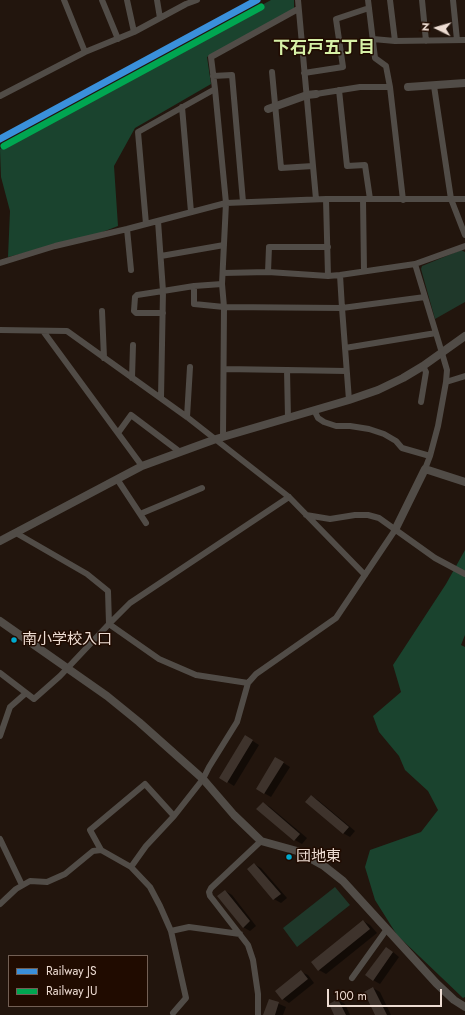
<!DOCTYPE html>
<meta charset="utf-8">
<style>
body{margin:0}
#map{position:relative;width:465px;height:1015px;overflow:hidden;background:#22150d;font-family:Jost,sans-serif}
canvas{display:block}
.legend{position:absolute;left:8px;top:955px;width:140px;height:52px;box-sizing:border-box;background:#200b00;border:1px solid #725f54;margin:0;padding:5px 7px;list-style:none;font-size:12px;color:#eddcd2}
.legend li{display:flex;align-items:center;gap:8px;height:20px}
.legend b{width:20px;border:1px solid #725f54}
.north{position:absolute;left:417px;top:8px;width:40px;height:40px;-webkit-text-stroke:3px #200b00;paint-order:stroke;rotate:275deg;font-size:11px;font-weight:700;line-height:16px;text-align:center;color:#eddcd2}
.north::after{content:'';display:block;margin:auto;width:14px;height:18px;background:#eddcd2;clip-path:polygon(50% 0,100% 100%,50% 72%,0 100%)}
.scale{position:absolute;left:327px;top:989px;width:115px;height:18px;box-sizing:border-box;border:2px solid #eddcd2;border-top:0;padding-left:5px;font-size:12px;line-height:14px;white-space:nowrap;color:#eddcd2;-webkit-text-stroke:3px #200b00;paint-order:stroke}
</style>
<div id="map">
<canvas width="465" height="1015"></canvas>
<ul class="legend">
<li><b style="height:5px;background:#3a90db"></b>Railway JS</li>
<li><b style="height:5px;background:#00a651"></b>Railway JU</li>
</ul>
<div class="north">N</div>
<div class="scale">100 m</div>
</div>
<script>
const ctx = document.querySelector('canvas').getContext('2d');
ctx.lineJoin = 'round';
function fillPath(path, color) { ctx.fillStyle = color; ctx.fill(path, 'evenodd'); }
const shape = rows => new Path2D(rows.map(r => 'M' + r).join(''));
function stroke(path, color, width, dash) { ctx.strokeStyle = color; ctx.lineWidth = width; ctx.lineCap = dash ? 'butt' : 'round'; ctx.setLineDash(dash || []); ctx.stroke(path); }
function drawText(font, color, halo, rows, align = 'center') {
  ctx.font = font + ' Jost,"Noto Sans JP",sans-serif'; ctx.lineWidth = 3; ctx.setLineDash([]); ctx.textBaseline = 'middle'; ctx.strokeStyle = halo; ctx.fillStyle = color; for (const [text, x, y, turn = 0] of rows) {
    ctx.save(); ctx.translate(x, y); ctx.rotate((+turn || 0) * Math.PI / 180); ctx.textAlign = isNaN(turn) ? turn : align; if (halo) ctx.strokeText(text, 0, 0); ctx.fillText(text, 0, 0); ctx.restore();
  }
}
const green = shape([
 [461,250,465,252,465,302,435,319,421,269,422,266],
 [335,887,350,905,297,947,283,928]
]);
const forest = shape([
 [271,0,294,0,294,12,207,57,211,84,135,128,114,166,118,226,87,238,8,257,10,211,1,177,0,149],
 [465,550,465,635,461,645,465,647,465,997,463,998,397,935,375,900,365,867,370,850,421,832,438,810,428,791,405,770,399,756,379,732,373,716,401,692,393,665,446,584]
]);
const shadow = shape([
 [245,736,259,745,234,786,220,777],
 [276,758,290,767,271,797,257,789],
 [311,796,318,800,355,831,350,837,343,833],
 [263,803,270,807,307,838,302,844,295,840,258,809],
 [254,864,261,868,287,898,281,903,274,899],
 [225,891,232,895,256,926,250,931,243,927],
 [363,921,370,925,377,933,326,974,319,970,313,962],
 [393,952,399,957,380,984,373,980],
 [301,972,308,975,314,983,289,1003,283,999],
 [373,988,380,992,391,1015,376,1015],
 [270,1000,286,1007,283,1015,264,1015],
 [338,1000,345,1004,350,1015,335,1015]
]);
const building = shape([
 [245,735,253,740,227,783,219,778],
 [275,757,284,762,264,794,256,789],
 [311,795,349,827,343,834,305,802],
 [263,802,300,834,294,841,256,809],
 [254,863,281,894,273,900,247,869],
 [225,890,250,921,243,928,217,896],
 [363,920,370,929,318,971,311,962],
 [386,947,393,952,373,981,365,975],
 [301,970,308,979,282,1000,275,991],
 [373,987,387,1015,375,1015,364,992],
 [269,999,279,1002,275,1015,263,1015],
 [338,999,346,1015,334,1015,329,1004]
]);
const minor = shape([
 [64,0,85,52],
 [102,0,118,39],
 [127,0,134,32],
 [157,0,160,18],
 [298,0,316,199],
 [368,0,375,58,386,66,390,87,403,200],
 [390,0,395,41],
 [422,0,426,41],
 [453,0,457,40],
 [373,39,395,41,465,40],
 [272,72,281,168,313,166],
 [304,73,343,67,336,19,369,8],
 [213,76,232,75,243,202],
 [434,86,451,199,465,235],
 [215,89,226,203,222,284,224,307,223,437],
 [339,90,347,166,365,165,370,199],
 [316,94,360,87,390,87],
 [0,96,85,52,134,32,186,4,197,0],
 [182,107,191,212],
 [326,199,328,276],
 [363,199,364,271],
 [158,221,163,291,161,398],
 [146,224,138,132,215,89,211,57,298,9],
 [127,229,131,270],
 [161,256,224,245],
 [0,263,55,246,127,229,226,203,326,199,465,199],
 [415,264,442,353,447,370,446,382,465,376],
 [268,272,269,247,328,247],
 [223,273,268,272,328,276,340,275,415,264,465,246],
 [340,275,342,308,349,400],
 [194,286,194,304,224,307,342,308,425,297],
 [102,311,104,358],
 [163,313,136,313,134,311,135,297,137,295,163,291,194,286,222,284],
 [0,330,67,331,187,417,289,497,365,575],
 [43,331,142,466],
 [345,348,436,333],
 [224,369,287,370,288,418],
 [287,370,346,371],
 [132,378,133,345],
 [421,402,426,372,423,366],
 [314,410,318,418,324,422,336,426,350,426,369,429,384,434,396,441,402,448,430,456],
 [187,417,190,367],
 [118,433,131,415,180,452],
 [425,469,430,456,438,426,446,382],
 [117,479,146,523],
 [140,514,202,488],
 [306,515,330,519,355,515,368,515,379,518,435,558,465,574],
 [16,533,87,574,108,591,109,624,159,659,196,675,248,683],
 [0,673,34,699,60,676,109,624,130,603,289,497],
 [0,736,10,707,26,693],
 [0,839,22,885],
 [101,850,90,830,145,784,174,816],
 [131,867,150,887,160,906,171,931,189,927,240,934],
 [0,904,16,889,30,881,47,882,65,874,93,851,101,850,131,867,146,846,174,816,203,779,209,767,237,722,248,683,256,674,336,618,395,530],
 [171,931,186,998,173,1013],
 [352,978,387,929],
 [258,1015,258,994,253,960,248,945,214,901,210,896,209,892,211,888,261,841]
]);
const tertiary = shape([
 [408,87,465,83],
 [268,109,307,95,316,94],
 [395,530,425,469,465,482],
 [0,541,142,466,216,439,349,400,378,390,403,378,423,366,465,336],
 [0,621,107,696,139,722,203,779,234,815,261,841,297,851,324,866,343,881,436,983,454,1000,465,1007]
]);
const rail1 = shape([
 [0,139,257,0]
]);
const rail2 = shape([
 [4,146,261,7]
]);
const markers = [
 [14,640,3.5,"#00a9ce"],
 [289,857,3.5,"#00a9ce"]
];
const busNames = [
 ["南小学校入口",22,640],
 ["団地東",296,857]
];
const neighbourhoodNames = [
 ["下石戸五丁目",324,49]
];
fillPath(green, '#1f382a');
fillPath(forest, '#1a432e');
fillPath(shadow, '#0007');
fillPath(building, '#3e332c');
stroke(minor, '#514c47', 6);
stroke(tertiary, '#514c47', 8);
stroke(rail1, '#3a90db', 7);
stroke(rail2, '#00a651', 7);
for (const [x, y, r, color] of markers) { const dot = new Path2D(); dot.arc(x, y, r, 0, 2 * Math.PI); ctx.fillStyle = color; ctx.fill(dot); stroke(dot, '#200b00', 1.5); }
drawText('15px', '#eddcd2', '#200b00', busNames, 'left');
drawText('bold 17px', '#d6f0a6', '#200b00', neighbourhoodNames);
</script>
